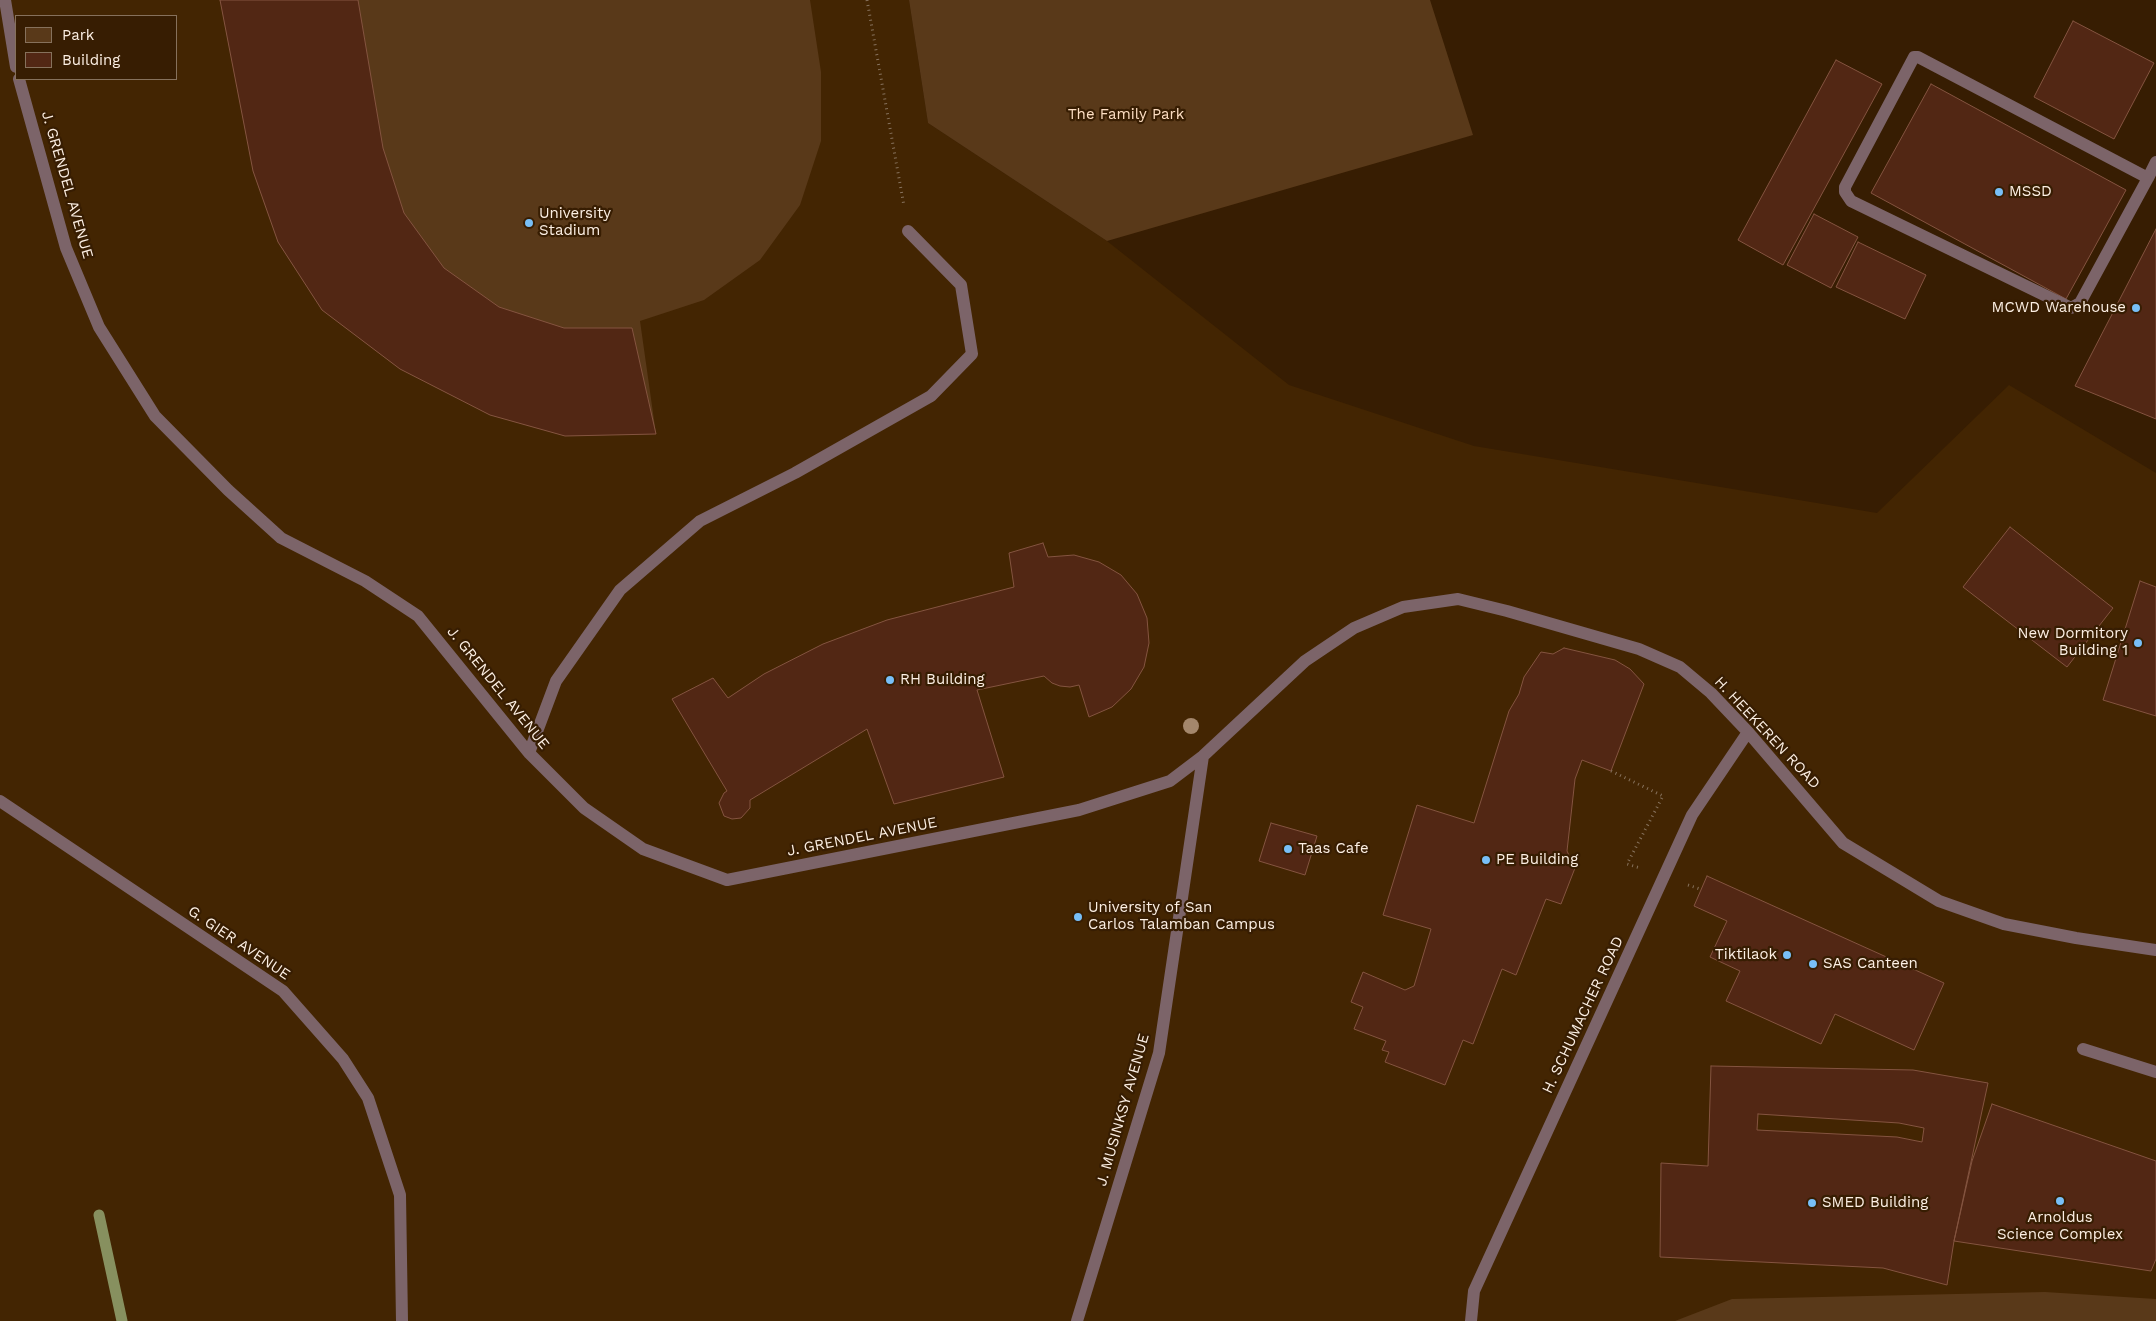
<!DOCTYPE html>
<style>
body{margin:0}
#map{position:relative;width:2156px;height:1321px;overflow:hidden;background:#371d02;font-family:"Work Sans",sans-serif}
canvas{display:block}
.legend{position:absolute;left:15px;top:15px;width:162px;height:65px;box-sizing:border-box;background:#371d02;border:1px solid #86715c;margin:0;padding:6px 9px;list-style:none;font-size:15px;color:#fcefe3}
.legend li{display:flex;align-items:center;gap:10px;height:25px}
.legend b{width:25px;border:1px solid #86715c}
</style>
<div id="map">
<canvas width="2156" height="1321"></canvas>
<ul class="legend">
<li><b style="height:14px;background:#593919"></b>Park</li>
<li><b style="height:14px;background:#522714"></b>Building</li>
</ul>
</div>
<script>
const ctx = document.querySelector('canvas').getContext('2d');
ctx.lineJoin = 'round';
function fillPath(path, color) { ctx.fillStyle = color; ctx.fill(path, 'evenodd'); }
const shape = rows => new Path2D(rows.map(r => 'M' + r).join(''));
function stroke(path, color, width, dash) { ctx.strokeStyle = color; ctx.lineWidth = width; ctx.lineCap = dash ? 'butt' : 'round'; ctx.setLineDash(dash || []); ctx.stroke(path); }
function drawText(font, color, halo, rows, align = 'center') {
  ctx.font = font + ' "Work Sans",sans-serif'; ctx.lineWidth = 4.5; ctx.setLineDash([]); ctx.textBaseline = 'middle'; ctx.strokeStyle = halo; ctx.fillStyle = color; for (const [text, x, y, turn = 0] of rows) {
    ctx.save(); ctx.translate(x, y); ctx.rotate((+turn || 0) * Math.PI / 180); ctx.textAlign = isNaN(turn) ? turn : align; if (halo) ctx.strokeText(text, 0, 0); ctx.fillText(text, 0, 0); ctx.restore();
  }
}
const built = shape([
 [0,0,909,0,928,123,1107,241,1289,385,1474,446,1877,513,2009,385,2156,473,2156,1321,0,1321],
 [16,16,176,16,176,79,16,79]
]);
const green = shape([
 [220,0,810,0,821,72,821,141,800,205,760,260,704,300,640,321,656,434,565,436,490,415,400,369,322,310,278,242,253,171],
 [909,0,1430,0,1473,135,1107,241,928,123],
 [2045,1292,2156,1299,2156,1321,1675,1321,1732,1299]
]);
const stream = shape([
 [99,1215,122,1321]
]);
const building = shape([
 [220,0,358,0,383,148,404,213,444,268,499,307,564,328,632,328,656,434,565,436,490,415,400,369,322,310,278,242,253,171,220,0],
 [2073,21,2154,63,2114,139,2034,97,2073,21],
 [1836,60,1882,84,1783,265,1738,240,1836,60],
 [1931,84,2126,190,2066,299,1871,193,1931,84],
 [1814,214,1858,237,1831,288,1787,265,1814,214],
 [2156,229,2156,419,2075,386,2156,229],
 [1858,242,1926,275,1905,319,1836,287,1858,242],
 [2010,527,2113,608,2067,667,1963,587,2010,527],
 [1043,543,1048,557,1074,555,1099,562,1121,575,1137,594,1147,618,1149,643,1144,667,1131,689,1112,707,1089,717,1079,685,1070,687,1060,686,1052,683,1044,676,977,690,1004,777,894,804,867,729,750,800,750,808,741,818,732,819,724,816,719,803,724,793,727,791,672,699,713,678,728,698,764,674,823,644,887,620,1014,587,1009,553,1043,543],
 [2140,581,2156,587,2156,716,2103,700,2140,581],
 [1564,648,1615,660,1630,669,1644,684,1611,771,1582,760,1575,779,1567,851,1575,868,1561,904,1546,899,1516,975,1502,969,1473,1044,1463,1040,1445,1085,1385,1062,1389,1052,1382,1050,1386,1041,1354,1029,1363,1007,1351,1002,1363,972,1405,990,1414,986,1431,929,1383,915,1417,805,1474,823,1509,711,1519,694,1524,677,1541,652,1553,654,1564,648],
 [1271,823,1317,836,1305,875,1259,861,1271,823],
 [1707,876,1944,983,1914,1050,1835,1014,1821,1044,1726,1001,1740,971,1710,957,1727,921,1694,906,1707,876],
 [1711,1066,1913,1070,1988,1083,1954,1241,1947,1285,1883,1268,1660,1257,1661,1163,1708,1166,1711,1066],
 [1758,1114,1899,1123,1924,1128,1922,1142,1897,1137,1757,1130,1758,1114],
 [1992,1104,2156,1161,2156,1259,2151,1271,1954,1241,1972,1161,1992,1104]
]);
const path = shape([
 [867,0,904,206],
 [1611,771,1663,796,1627,864,1640,868],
 [1688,885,1700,889]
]);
const service = shape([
 [5,0,16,67],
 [19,79,66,248,99,327,155,416,228,490,281,538,365,581,418,616,529,753,584,808,643,849,727,880,1079,810,1170,781,1203,756,1305,661,1354,628,1403,607,1458,599,1507,611,1639,649,1680,667,1711,693,1748,732,1843,843,1939,901,2004,924,2076,938,2156,950],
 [2148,178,1918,57,1914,57,1845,187,1845,192,1851,201,2071,308,2080,303,2148,178,2156,162],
 [529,753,556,681,620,590,700,521,795,473,931,396,972,354,961,285,908,231],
 [0,801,283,991,343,1059,368,1098,400,1195,402,1321],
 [2083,1049,2156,1072],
 [1077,1321,1159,1053,1203,756],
 [1471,1321,1474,1291,1692,815,1748,732]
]);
const trees = [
 [1191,726]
];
const markers = [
 [1999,192,5,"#78bff7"],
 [529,223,5,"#78bff7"],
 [2136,308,5,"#78bff7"],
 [2138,643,5,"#78bff7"],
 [890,680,5,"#78bff7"],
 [1288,849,5,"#78bff7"],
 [1486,860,5,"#78bff7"],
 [1078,917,5,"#78bff7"],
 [1787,955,5,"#78bff7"],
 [1813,964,5,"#78bff7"],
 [2060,1201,5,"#78bff7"],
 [1812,1203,5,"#78bff7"]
];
const parkNames = [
 ["The Family Park",1126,115]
];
const streetNames = [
 ["J. GRENDEL AVENUE",67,185,74],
 ["J. GRENDEL AVENUE",498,688,51],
 ["H. HEEKEREN ROAD",1767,733,47],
 ["J. GRENDEL AVENUE",862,837,-11],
 ["G. GIER AVENUE",239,943,34],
 ["H. SCHUMACHER ROAD",1583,1015,-65],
 ["J. MUSINKSY AVENUE",1123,1110,-74]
];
const poiNames = [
 ["MSSD",2009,192],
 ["University",539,214],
 ["Stadium",539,231],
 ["MCWD Warehouse",2126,308,"right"],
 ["New Dormitory",2128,634,"right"],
 ["Building 1",2128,651,"right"],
 ["RH Building",900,680],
 ["Taas Cafe",1298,849],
 ["PE Building",1496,860],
 ["University of San",1088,908],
 ["Carlos Talamban Campus",1088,925],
 ["Tiktilaok",1777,955,"right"],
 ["SAS Canteen",1823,964],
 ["SMED Building",1822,1203],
 ["Arnoldus",2060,1218,"center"],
 ["Science Complex",2060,1235,"center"]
];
fillPath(built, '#432502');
fillPath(green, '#593919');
stroke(stream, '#87905f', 11);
fillPath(building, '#522714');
stroke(building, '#845440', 1);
stroke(path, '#87725d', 3, [1, 4]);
stroke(service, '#7c6469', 12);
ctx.fillStyle = '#a4876c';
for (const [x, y] of trees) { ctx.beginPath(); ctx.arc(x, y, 8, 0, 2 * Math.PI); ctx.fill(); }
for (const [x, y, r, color] of markers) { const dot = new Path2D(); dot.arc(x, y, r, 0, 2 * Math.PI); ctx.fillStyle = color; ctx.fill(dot); stroke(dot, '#371d02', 2); }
drawText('15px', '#fddec3', '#371d02', parkNames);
drawText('15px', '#fcefe3', '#371d02', streetNames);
drawText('15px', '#fcefe3', '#371d02', poiNames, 'left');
</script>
